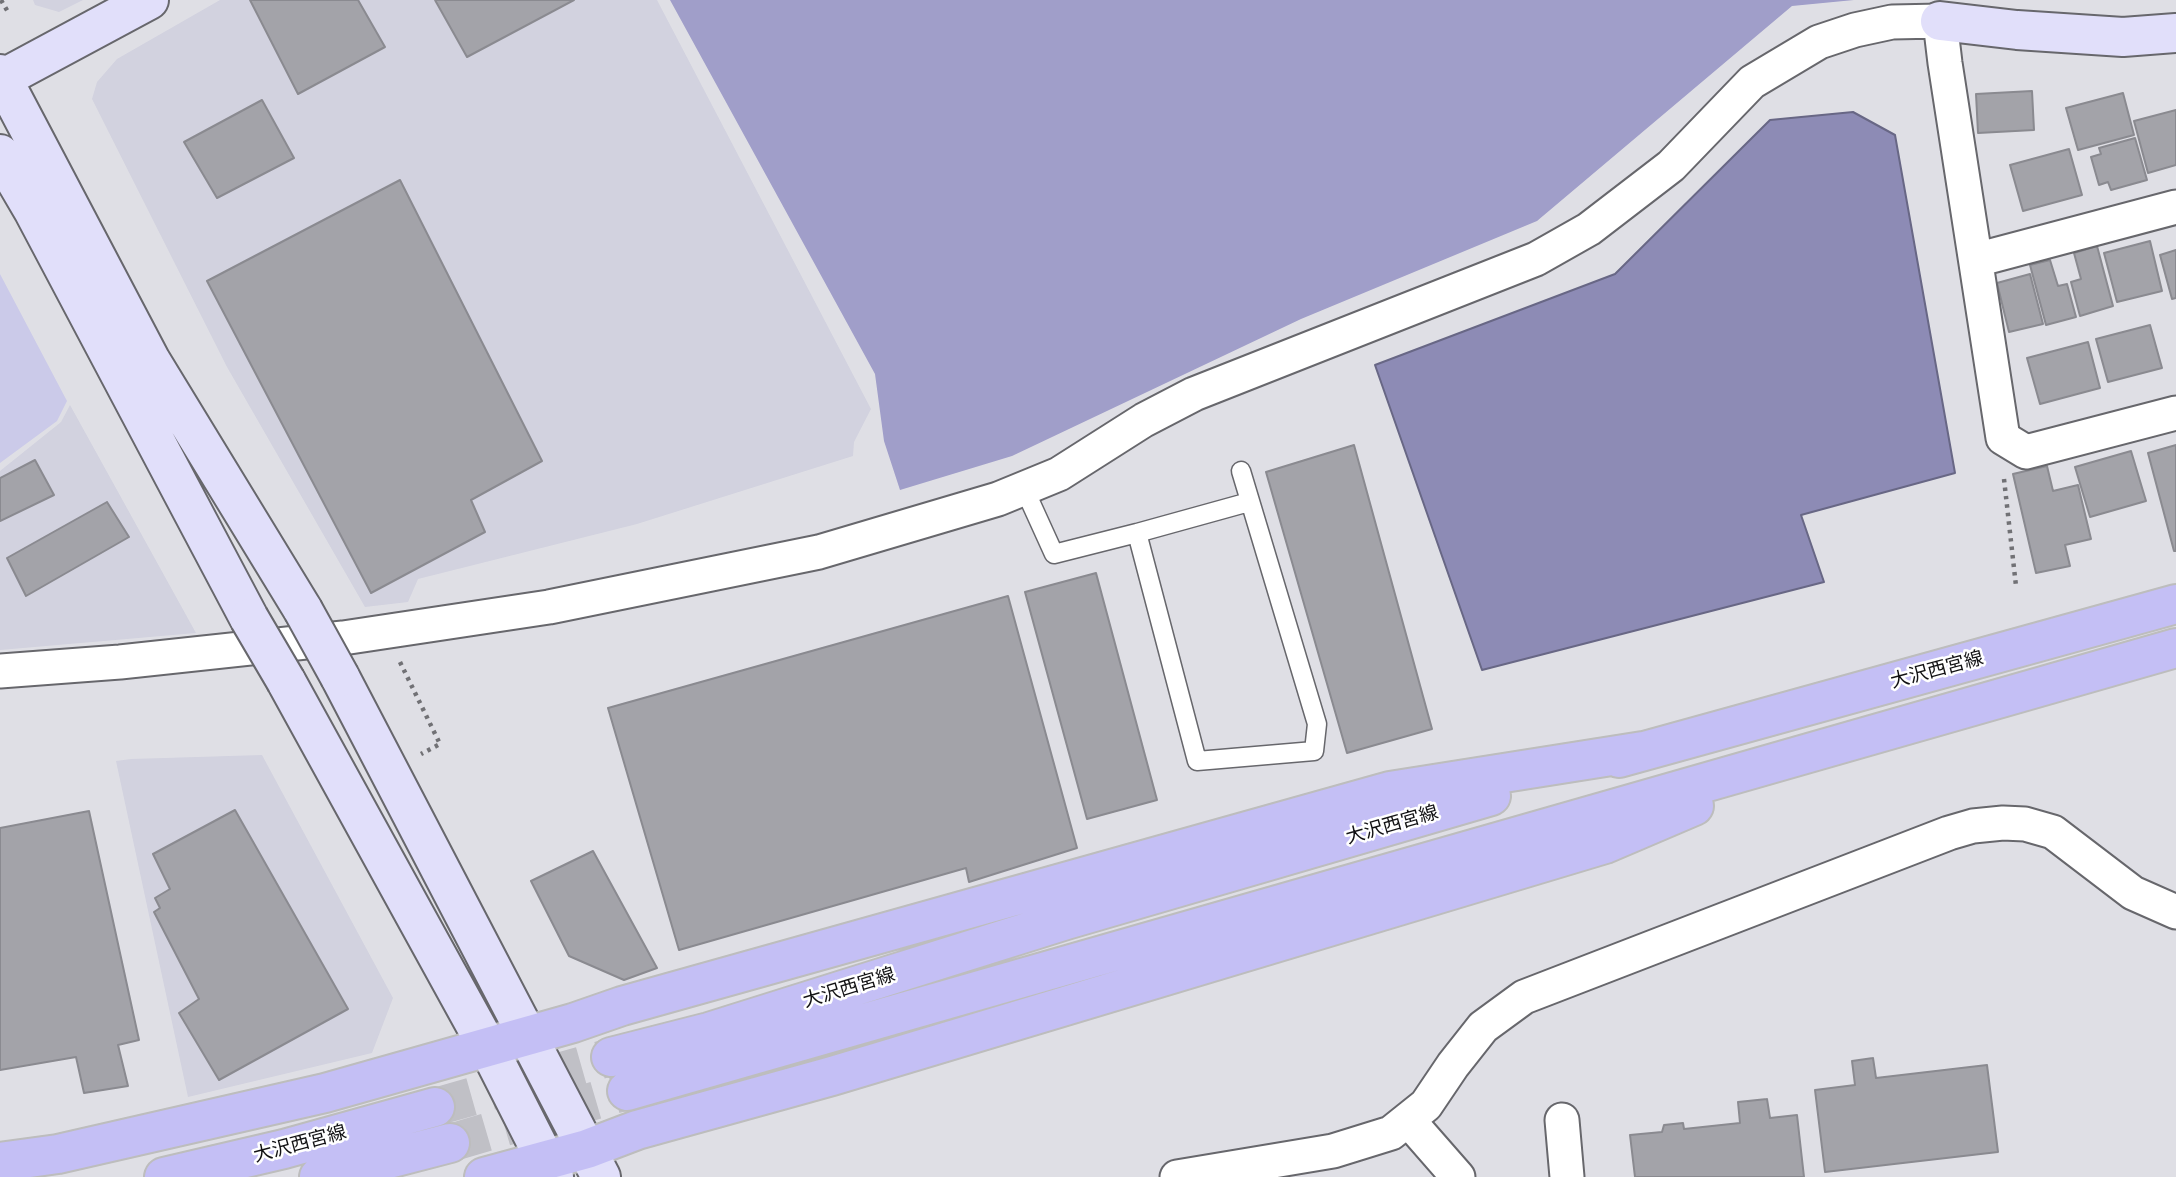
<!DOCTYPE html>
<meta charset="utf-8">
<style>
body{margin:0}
canvas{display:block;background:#dfdfe5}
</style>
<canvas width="2176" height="1177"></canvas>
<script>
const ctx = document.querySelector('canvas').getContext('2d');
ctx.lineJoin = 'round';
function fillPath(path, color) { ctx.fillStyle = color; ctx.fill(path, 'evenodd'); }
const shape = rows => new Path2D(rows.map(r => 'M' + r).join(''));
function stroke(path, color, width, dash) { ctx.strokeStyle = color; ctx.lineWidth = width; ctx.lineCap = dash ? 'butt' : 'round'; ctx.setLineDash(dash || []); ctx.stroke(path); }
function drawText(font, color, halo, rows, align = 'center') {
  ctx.font = font + ' Montserrat,"Noto Sans JP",sans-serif'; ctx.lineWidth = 5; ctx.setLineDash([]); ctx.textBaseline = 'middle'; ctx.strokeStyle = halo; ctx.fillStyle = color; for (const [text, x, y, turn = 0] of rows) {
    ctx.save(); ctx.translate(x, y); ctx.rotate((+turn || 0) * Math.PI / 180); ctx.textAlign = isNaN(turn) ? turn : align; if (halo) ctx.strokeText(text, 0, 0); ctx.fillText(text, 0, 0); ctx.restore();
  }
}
const built = shape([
 [33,0,83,0,59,12,35,5],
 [220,0,657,0,871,409,854,442,853,456,637,524,418,579,408,602,365,607,227,367,92,99,97,82,117,59],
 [70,405,196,633,0,650,0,471,61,422],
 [262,755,393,998,372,1053,188,1097,116,761,131,759]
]);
const green = shape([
 [0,274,67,401,57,421,0,463]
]);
const forest = shape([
 [670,0,1854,0,1792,6,1537,221,1301,319,1012,456,900,490,884,441,875,374]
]);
const water = shape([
 [1853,112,1895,135,1955,473,1801,515,1824,582,1482,670,1375,365,1615,274,1770,120,1853,112]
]);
const building = shape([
 [250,0,358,0,385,47,298,94,250,0],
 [435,0,574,0,467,57,435,0],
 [2032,91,2034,130,1978,133,1976,94,2032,91],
 [2123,93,2134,135,2078,150,2066,108,2123,93],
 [262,100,294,158,217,198,184,142,262,100],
 [2176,110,2176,165,2148,173,2134,121,2176,110],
 [2135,138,2147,180,2111,190,2108,182,2099,185,2091,157,2101,154,2099,148,2135,138],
 [2069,149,2082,195,2023,211,2010,165,2069,149],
 [400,180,542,461,471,500,485,532,371,593,207,281,400,180],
 [2150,241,2162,291,2117,302,2104,253,2150,241],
 [2097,246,2113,306,2080,316,2071,282,2081,279,2074,253,2097,246],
 [2176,250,2176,298,2172,299,2160,255,2176,250],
 [2050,260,2058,286,2067,284,2076,317,2046,325,2030,265,2050,260],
 [2030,274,2043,324,2009,332,1997,283,2030,274],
 [2150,325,2162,368,2108,382,2096,339,2150,325],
 [2088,342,2100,388,2040,404,2027,358,2088,342],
 [1354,445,1432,729,1347,753,1266,472,1354,445],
 [2176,445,2176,551,2174,551,2148,453,2176,445],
 [2131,451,2146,501,2090,517,2075,467,2131,451],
 [35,460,54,495,0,521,0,478,35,460],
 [2047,466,2053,491,2078,485,2091,539,2065,545,2070,566,2036,573,2013,474,2047,466],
 [107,502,129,537,26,596,7,558,107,502],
 [1096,573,1157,800,1087,819,1025,592,1096,573],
 [1008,596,1077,848,969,882,966,868,679,950,608,708,1008,596],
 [235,810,348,1009,219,1080,179,1013,199,999,154,912,160,908,155,898,170,889,153,854,235,810],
 [89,811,139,1040,118,1045,128,1086,84,1093,76,1057,0,1070,0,828,89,811],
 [593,851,657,968,624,980,569,956,531,881,593,851],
 [1873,1058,1876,1078,1987,1065,1998,1152,1825,1172,1815,1090,1855,1085,1852,1061,1873,1058],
 [1767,1099,1770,1118,1797,1115,1804,1177,1635,1177,1630,1135,1662,1132,1664,1125,1683,1123,1684,1129,1740,1123,1738,1102,1767,1099]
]);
const primaryTunnel = shape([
 [435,1107,611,1057],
 [450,1143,627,1091]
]);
const path = shape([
 [1,0,8,12],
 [2004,479,2016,586],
 [400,662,440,744,421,754]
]);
const lane = shape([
 [1024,488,1054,554,1137,533,1197,761,1314,751,1317,724,1241,471],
 [1137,533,1249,502]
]);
const street = shape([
 [1976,260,2176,207],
 [0,671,120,662,343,638,549,607,819,552,998,499,1059,474,1144,420,1194,394,1536,259,1589,229,1671,166,1752,82,1819,42,1855,30,1892,22,1940,21,1945,63,2003,438,2026,452,2176,413],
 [1562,1120,1567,1177],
 [1409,1121,1458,1177],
 [1177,1177,1333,1151,1391,1133,1426,1105,1453,1065,1483,1027,1524,997,1949,833,1973,826,2003,823,2025,824,2053,832,2133,893,2176,912]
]);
const secondary = shape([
 [1940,21,2017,30,2123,37,2176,33],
 [0,74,151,361,303,610],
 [0,80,149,0],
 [0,154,33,210,249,618],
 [340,677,601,1177],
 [286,681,493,1057,554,1177]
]);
const primary = shape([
 [1619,758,2176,604],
 [611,1057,709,1032,1066,920,1491,796],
 [627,1091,2176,648],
 [0,1162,58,1154,325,1093,573,1023,622,1006,1390,791,1643,751],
 [164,1177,284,1149,435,1107],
 [319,1177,450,1143],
 [484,1177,587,1149,637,1130,832,1076,1605,844,1694,806]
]);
const secondaryBridge = shape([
 [303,610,340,677],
 [249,618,286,681]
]);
const streetNames = [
 ["大沢西宮線",1937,670,-15],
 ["大沢西宮線",1392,825,-16],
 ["大沢西宮線",849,988,-17],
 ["大沢西宮線",300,1144,-15]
];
fillPath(built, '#d2d2df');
fillPath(green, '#cbcae9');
fillPath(forest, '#a09ec9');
fillPath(water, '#8d8bb5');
stroke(water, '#686785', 2);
fillPath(building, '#a3a3a9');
stroke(building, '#8a8a90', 2);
stroke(primaryTunnel, '#c0c0c6', 38, [38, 19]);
stroke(lane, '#67676c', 21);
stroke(street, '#67676c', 37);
stroke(secondary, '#67676c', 42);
stroke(primary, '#bdbdbd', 42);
stroke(path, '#717175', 4.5, [3.5, 5]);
stroke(lane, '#fff', 18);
stroke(street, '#fff', 33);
stroke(secondary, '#e1dffa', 38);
stroke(primary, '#c4bff5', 38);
stroke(secondaryBridge, '#67676c', 42, []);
stroke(secondaryBridge, '#e1dffa', 38);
drawText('19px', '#121214', '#fff', streetNames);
</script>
